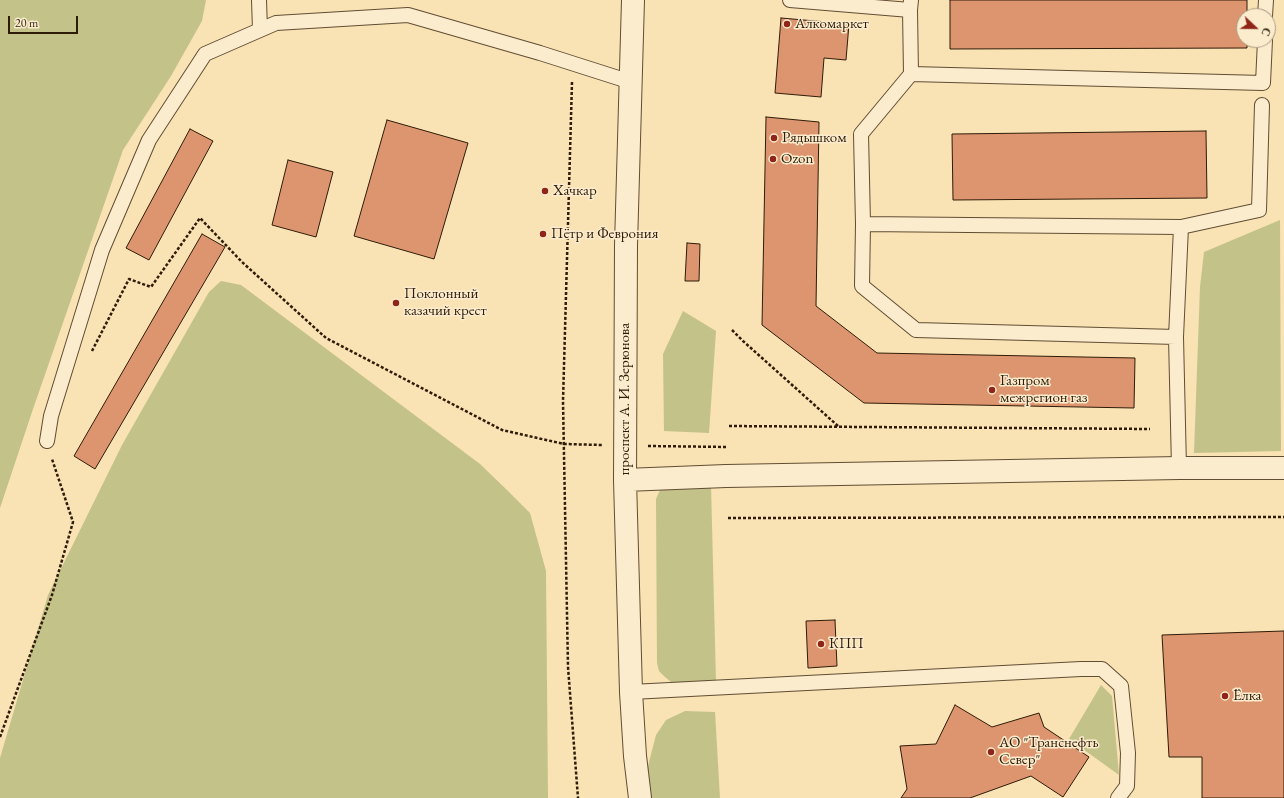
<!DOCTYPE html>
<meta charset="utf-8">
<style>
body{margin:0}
#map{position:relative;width:1284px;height:798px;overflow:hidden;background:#f9e2b3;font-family:"EB Garamond",serif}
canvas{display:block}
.north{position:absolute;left:1236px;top:8px;width:40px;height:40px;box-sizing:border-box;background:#fbecce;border:1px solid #a9987f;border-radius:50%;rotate:112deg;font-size:11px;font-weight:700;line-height:16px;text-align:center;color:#2e1b08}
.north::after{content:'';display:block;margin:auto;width:14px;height:18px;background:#8f2418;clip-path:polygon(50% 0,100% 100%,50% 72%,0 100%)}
.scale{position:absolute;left:8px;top:16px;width:70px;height:18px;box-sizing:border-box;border:2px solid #2e1b08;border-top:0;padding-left:5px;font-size:12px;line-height:14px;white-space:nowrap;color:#2e1b08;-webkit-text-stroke:3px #fbecce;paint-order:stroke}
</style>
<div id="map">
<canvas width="1284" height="798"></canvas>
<div class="north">С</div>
<div class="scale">20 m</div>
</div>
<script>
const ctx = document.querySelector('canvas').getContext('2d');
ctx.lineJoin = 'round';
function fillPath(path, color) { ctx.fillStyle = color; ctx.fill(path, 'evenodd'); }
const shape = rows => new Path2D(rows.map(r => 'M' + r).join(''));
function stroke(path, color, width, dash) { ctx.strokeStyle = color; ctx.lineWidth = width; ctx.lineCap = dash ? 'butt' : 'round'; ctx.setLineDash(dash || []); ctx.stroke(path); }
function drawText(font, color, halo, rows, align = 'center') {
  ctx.font = font + ' "EB Garamond",serif'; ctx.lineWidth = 3; ctx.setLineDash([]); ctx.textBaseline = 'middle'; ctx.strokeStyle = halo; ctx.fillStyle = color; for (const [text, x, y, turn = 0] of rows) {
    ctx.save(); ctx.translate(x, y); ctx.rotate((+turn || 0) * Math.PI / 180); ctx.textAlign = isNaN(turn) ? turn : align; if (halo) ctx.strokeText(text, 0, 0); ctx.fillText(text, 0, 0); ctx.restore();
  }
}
const green = shape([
 [0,0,206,0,202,21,171,76,123,150,33,409,0,508],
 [1280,220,1281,451,1194,453,1200,287,1204,252],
 [221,281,241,285,480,464,509,492,530,513,546,571,548,798,0,798,0,758,48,595,122,445,209,292],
 [683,311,716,331,709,433,664,431,663,354],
 [711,485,716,683,680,684,671,682,665,677,659,671,657,663,656,499,661,488],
 [1101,685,1112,696,1119,775,1069,739],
 [685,711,715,712,720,798,651,798,647,770,656,735,666,720]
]);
const building = shape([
 [950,0,1247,0,1247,16,1244,16,1244,40,1247,40,1247,48,950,49,950,0],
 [781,18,849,24,846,60,824,58,821,97,775,93,781,18],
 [766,117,819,122,816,306,877,353,1135,358,1134,408,864,403,762,325,766,117],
 [387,120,468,143,434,259,354,236,387,120],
 [190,129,213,141,149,260,126,248,190,129],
 [1206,131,1207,198,953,200,952,134,1206,131],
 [288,160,333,172,316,237,272,225,288,160],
 [202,234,225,247,95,469,74,456,202,234],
 [687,243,700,244,699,281,685,281,687,243],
 [835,620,837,666,808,668,806,621,835,620],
 [1284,631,1284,798,1202,798,1202,757,1169,757,1162,635,1284,631],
 [955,705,992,727,1039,713,1044,727,1089,757,1063,797,1031,776,970,798,901,798,907,789,900,746,936,744,955,705]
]);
const path = shape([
 [572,82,563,401,568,667,578,798],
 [732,330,743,341,838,426],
 [92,351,129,279,151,287,200,218,242,262,326,338,502,430,564,444,603,445],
 [729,426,1150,429],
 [648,446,728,447],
 [728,518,1284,517],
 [0,737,52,595,73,522,52,459]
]);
const service = shape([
 [259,0,260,30],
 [790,0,910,10,911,0],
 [910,10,911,74,861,134,863,224,862,286,916,330,1176,337],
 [1265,16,1266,0],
 [911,74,1263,83,1265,40],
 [863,224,1181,227],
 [47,441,51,416,102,250,149,140,205,54,276,23,408,15,540,53,631,82],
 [1179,468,1176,337,1181,227,1259,210,1262,105],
 [631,692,1081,669,1102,669,1121,686,1128,753,1127,786,1118,798]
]);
const minor = shape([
 [633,0,626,245,625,480,631,692,635,756,640,798],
 [625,480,726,476,1179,468,1284,468]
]);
const markers = [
 [787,24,4,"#8f2418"],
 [774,138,4,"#8f2418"],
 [773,159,4,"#8f2418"],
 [545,191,4,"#8f2418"],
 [543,234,4,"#8f2418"],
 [396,303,4,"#8f2418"],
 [992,390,4,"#8f2418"],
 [821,644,4,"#8f2418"],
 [1225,696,4,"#8f2418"],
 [991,752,4,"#8f2418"]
];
const poiNames = [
 ["Алкомаркет",795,24],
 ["Рядышком",782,138],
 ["Ozon",781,159],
 ["Хачкар",553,191],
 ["Пётр и Феврония",551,234],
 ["Поклонный",404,294],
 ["казачий крест",404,311],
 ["Газпром",1000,381],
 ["межрегион газ",1000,398],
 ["КПП",829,644],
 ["Ёлка",1233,696],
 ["АО \"Транснефть",999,743],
 ["Север\"",999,760]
];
const streetNames = [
 ["проспект А. И. Зерюнова",625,399,-90]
];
fillPath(green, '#c3c289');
fillPath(building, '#dd956f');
stroke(building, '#2e1b08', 1);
stroke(service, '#614d33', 16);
stroke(minor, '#614d33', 24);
stroke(path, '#2e1b08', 2.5, [3, 2]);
stroke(service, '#fbecce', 14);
stroke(minor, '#fbecce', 22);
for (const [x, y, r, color] of markers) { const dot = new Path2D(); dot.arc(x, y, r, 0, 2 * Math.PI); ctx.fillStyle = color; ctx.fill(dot); stroke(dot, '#fbecce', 1.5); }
drawText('15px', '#2e1b08', '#fbecce', poiNames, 'left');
drawText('15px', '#2e1b08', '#fbecce', streetNames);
</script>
